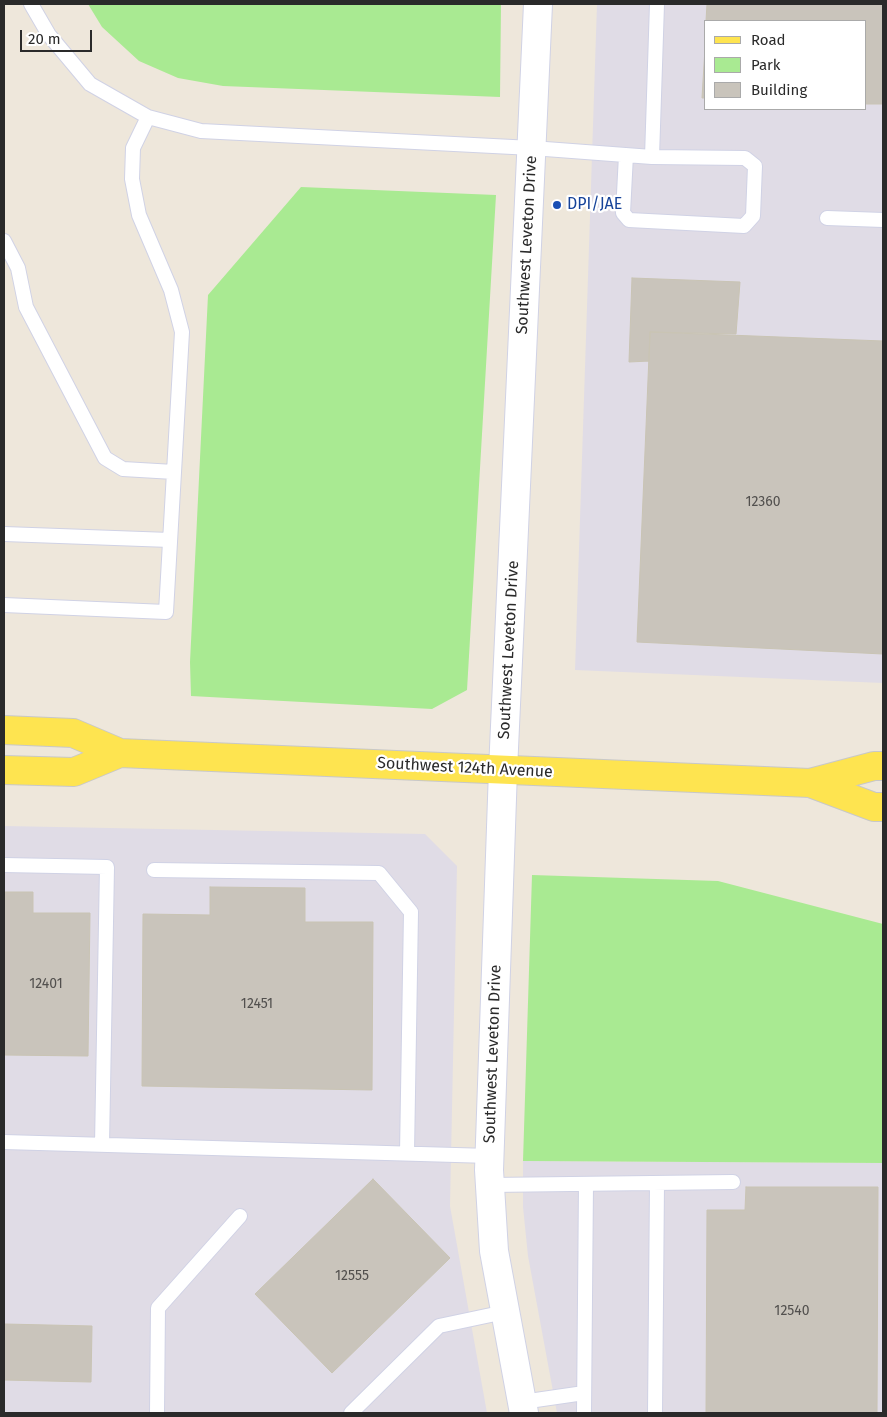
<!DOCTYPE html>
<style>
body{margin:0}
#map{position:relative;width:887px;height:1417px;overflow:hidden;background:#eee7db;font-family:"Fira Sans",sans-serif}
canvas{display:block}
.frame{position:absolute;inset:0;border:5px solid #2a2a2a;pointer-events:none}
.legend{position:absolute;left:704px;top:20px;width:162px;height:90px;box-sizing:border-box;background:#fff;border:1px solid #aaa;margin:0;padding:6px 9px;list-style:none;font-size:15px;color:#2a2a2a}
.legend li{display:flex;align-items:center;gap:10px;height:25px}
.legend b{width:25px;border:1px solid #aaa}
.scale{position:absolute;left:20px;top:30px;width:72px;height:22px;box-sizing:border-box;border:2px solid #2a2a2a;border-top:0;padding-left:6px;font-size:15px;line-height:18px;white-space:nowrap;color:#2a2a2a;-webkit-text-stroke:4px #fff;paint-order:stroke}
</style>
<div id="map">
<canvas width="887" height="1417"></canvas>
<div class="frame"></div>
<ul class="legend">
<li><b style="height:6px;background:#fee450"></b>Road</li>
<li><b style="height:14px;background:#a9ea92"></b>Park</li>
<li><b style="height:14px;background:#c9c4bb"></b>Building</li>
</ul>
<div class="scale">20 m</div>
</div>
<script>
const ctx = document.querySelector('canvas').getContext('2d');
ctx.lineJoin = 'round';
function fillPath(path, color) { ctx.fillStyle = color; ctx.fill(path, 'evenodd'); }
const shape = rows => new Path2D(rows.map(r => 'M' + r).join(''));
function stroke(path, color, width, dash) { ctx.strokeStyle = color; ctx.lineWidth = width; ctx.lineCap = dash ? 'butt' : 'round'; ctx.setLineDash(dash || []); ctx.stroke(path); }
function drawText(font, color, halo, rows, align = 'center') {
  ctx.font = font + ' "Fira Sans",sans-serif'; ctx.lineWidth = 4.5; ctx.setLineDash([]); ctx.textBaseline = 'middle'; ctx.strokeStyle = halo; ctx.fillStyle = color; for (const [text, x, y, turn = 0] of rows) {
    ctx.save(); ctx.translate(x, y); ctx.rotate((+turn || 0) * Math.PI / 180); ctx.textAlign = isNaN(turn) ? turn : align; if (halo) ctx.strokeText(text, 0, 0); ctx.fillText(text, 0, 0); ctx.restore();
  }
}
const industrial = shape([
 [597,4,883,4,883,683,575,670],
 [706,21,866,21,866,109,706,109],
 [4,826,425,834,457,866,450,1206,487,1413,4,1413],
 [523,1161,883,1163,883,1413,557,1413,528,1256,523,1207]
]);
const green = shape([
 [88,4,501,4,500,97,223,86,178,78,139,61,102,27],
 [301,187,496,195,467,690,432,709,191,696,190,662,208,295],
 [532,875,718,881,883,924,883,1163,523,1161]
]);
const building = shape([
 [707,4,883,4,883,104,866,104,866,21,706,21,707,4],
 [706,32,706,98,702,98,706,32],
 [632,278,740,282,736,334,650,332,649,361,629,362,632,278],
 [650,332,883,341,883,654,637,642,650,332],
 [210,887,305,888,305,922,373,922,372,1090,142,1086,143,914,210,915,210,887],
 [4,892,33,892,33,913,90,913,88,1056,4,1055,4,892],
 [373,1179,450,1258,332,1373,255,1294,373,1179],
 [746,1187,878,1187,877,1413,706,1413,707,1210,745,1210,746,1187],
 [4,1324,92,1326,91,1382,4,1380,4,1324]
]);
const service = shape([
 [31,4,49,35,90,84,148,117,201,131,532,148,652,157,657,4],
 [626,155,623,213,629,220,744,226,753,216,755,166,745,158,652,157],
 [827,218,883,220],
 [4,241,18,268,26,307,105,458,123,469,174,472],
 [4,534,170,540],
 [4,605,166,612,182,332,171,290,139,215,132,179,133,148,148,117],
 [4,865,107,867,102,1145],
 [154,870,379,873,411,912,407,1153],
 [4,1142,490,1156],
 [490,1185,733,1182],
 [522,1402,584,1393],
 [157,1413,158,1308,240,1216],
 [351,1413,439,1326,505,1312],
 [584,1413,586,1184],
 [655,1413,657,1183]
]);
const tertiary = shape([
 [524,1413,494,1251,489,1170,503,770,538,4]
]);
const primary = shape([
 [4,730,73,733,120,753,810,783,874,766,883,766],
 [4,770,74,772,120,753],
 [810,783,874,807,883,807]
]);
const markers = [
 [557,205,5,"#1a4fb4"]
];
const numberNames = [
 ["12360",763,502],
 ["12401",46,984],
 ["12451",257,1004],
 ["12555",352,1276],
 ["12540",792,1311]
];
const transitNames = [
 ["DPI/JAE",567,205]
];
const streetNames = [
 ["Southwest Leveton Drive",527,245,-87],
 ["Southwest Leveton Drive",509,650,-87],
 ["Southwest 124th Avenue",465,768,3],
 ["Southwest Leveton Drive",493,1054,-88]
];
fillPath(industrial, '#e0dce6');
fillPath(green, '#a9ea92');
fillPath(building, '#c9c4bb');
stroke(building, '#c9c4b4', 1);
stroke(service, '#d0d2e5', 16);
stroke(tertiary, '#d0d2e5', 30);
stroke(primary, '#c8c8c8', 30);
stroke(service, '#fff', 14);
stroke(tertiary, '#fff', 28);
stroke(primary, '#fee450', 28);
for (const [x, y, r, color] of markers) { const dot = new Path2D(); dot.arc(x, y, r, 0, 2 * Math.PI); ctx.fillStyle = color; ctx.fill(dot); stroke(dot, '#fff', 2); }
drawText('14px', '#52504e', null, numberNames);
drawText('16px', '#164399', '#fff', transitNames, 'left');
drawText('16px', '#2a2a2a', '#fff', streetNames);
</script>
